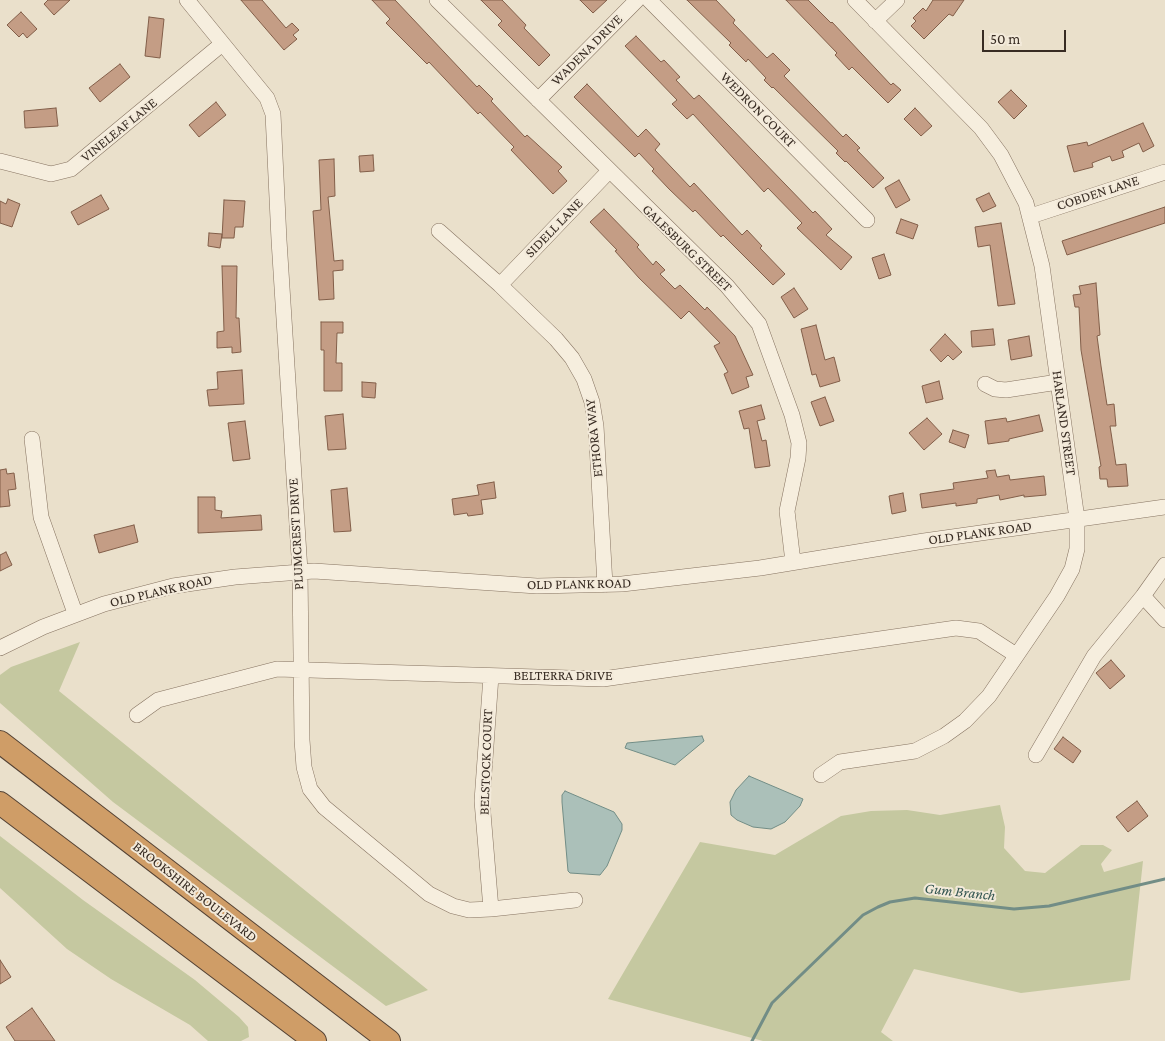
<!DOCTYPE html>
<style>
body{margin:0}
#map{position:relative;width:1165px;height:1041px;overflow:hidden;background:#eae0cb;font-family:"Crimson Pro",serif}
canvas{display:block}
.scale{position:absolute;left:982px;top:30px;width:84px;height:22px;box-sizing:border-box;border:2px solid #382c23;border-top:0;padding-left:6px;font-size:15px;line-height:18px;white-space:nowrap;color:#382c23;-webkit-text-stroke:4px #f3eada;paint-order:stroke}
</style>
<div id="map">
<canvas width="1165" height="1041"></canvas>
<div class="scale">50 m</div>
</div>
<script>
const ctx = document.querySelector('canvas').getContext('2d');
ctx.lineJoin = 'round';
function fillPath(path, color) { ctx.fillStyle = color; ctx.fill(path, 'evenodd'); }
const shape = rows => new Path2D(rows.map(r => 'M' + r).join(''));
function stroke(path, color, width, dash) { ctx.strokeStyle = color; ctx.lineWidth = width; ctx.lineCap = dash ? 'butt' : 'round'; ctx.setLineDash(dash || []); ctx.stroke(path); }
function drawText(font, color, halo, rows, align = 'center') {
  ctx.font = font + ' "Crimson Pro",serif'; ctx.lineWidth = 4; ctx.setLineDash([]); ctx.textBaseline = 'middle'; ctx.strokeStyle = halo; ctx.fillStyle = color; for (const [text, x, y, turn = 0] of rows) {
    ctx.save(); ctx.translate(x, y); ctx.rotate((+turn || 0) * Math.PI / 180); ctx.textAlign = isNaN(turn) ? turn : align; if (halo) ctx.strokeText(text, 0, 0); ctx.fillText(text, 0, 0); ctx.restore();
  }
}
const green = shape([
 [80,642,59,691,428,990,386,1006,113,802,0,703,0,675,11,667],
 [1000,805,1005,827,1004,848,1025,871,1045,873,1081,845,1103,845,1112,850,1101,864,1104,872,1143,861,1130,980,1021,993,914,969,881,1032,893,1041,763,1041,608,999,700,842,775,855,841,816,871,811,907,810,940,815],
 [0,836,83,900,195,980,239,1017,248,1027,249,1037,241,1041,208,1041,190,1025,111,979,67,949,0,888]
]);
const water = shape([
 [702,736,704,741,675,765,625,748,627,743,702,736],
 [749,776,803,799,800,806,785,822,771,829,753,827,737,820,731,815,730,802,736,790,749,776],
 [565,791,614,812,622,824,622,830,607,866,600,875,570,873,568,871,562,802,562,795,565,791]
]);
const stream = shape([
 [752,1041,772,1003,863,915,878,907,890,902,915,898,1014,909,1049,906,1165,879]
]);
const building = shape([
 [48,0,70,0,54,15,44,4,48,0],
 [241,0,262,0,286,28,292,23,299,30,293,35,297,39,284,50,241,0],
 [372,0,395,0,477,87,479,85,493,99,491,101,525,137,527,135,562,167,558,171,567,181,553,194,511,150,514,147,480,112,478,114,429,62,427,64,386,23,390,19,372,0],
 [481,0,502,0,526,25,524,28,550,55,539,66,498,25,502,21,481,0],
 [580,0,607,0,593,13,580,0],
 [687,0,716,0,735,20,733,23,767,58,773,53,790,70,784,76,843,137,846,134,860,148,857,150,884,178,873,188,846,161,845,162,836,153,838,151,773,87,772,88,764,80,766,78,748,59,746,62,729,45,731,43,687,0],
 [786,0,808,0,831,23,832,22,891,85,893,83,901,90,888,103,852,67,849,70,835,55,837,53,786,0],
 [933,0,964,0,953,16,949,14,924,39,911,26,916,21,913,18,923,8,926,11,933,0],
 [21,12,37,29,27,38,23,33,19,37,7,25,21,12],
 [149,17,164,19,160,58,145,56,149,17],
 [636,36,661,62,664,60,680,77,676,80,694,99,699,95,813,213,815,211,832,229,826,235,852,257,841,270,797,228,802,223,768,188,764,192,693,114,687,119,672,104,677,100,625,46,636,36],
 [120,64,130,77,100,102,89,88,120,64],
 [587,84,638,137,646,129,660,144,655,150,690,187,694,183,742,235,747,230,762,246,760,248,785,274,773,285,723,235,721,237,695,210,693,212,669,189,652,171,654,169,639,153,635,157,574,97,587,84],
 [1011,90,1027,106,1014,119,998,102,1011,90],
 [216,102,226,115,199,137,189,125,216,102],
 [56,108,58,126,25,128,24,111,56,108],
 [915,108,932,126,921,136,904,119,915,108],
 [1143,123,1154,146,1143,152,1139,143,1122,151,1124,157,1112,161,1110,156,1092,163,1093,167,1074,172,1067,146,1087,142,1088,146,1143,123],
 [373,155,374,171,360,172,359,156,373,155],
 [334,159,335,196,328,197,334,261,343,260,343,270,333,271,334,299,319,300,313,211,321,210,319,160,334,159],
 [899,180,910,200,896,208,885,188,899,180],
 [989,193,996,206,983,212,976,199,989,193],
 [101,195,109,209,78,225,71,212,101,195],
 [8,199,20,204,12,227,0,223,0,201,6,204,8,199],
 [224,200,245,201,243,227,235,227,234,238,222,238,224,200],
 [1165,207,1165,223,1067,255,1062,241,1165,207],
 [604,209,639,245,637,247,653,265,656,261,665,270,660,274,675,289,680,285,705,310,707,307,735,336,753,375,746,377,749,387,732,394,724,374,728,372,714,346,720,343,689,311,681,319,639,278,615,251,617,250,590,222,604,209],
 [901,219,918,225,913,239,896,233,901,219],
 [1001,223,1015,304,998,306,990,245,978,247,975,227,1001,223],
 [209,233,222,234,220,248,208,246,209,233],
 [884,254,891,275,879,279,872,258,884,254],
 [222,266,237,266,236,318,239,318,241,352,232,353,232,347,217,348,217,332,224,331,222,266],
 [1096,283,1100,335,1097,336,1101,366,1107,405,1114,404,1116,426,1110,426,1116,465,1126,464,1128,486,1108,487,1107,479,1100,479,1099,467,1101,466,1081,350,1079,307,1075,307,1073,295,1081,294,1079,286,1096,283],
 [794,288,808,309,794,318,781,297,794,288],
 [321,322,343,322,343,333,337,333,336,363,342,363,342,391,324,391,324,350,321,350,321,322],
 [816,325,825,360,834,357,840,381,820,387,816,374,812,375,801,329,816,325],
 [993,329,995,345,972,347,971,331,993,329],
 [945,334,962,352,953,360,948,355,941,362,930,350,945,334],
 [1029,336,1032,356,1011,360,1008,340,1029,336],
 [242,370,244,404,209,406,207,390,218,389,217,372,242,370],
 [939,381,943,399,926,403,922,386,939,381],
 [362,382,376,383,375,398,362,397,362,382],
 [825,397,834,421,820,426,811,402,825,397],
 [761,405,765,419,757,421,762,441,766,440,770,466,755,468,749,428,744,429,739,411,761,405],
 [343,414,346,449,328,450,325,416,343,414],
 [1039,415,1043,431,1009,439,1009,441,988,444,985,421,1006,418,1007,422,1039,415],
 [927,418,942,434,924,450,909,433,927,418],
 [245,421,250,459,233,461,228,423,245,421],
 [953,430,969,435,965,448,949,442,953,430],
 [6,469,7,474,14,473,16,489,8,490,10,506,0,507,0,470,6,469],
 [995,470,997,477,1009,475,1010,480,1044,476,1046,495,1024,497,1024,495,1000,500,999,495,977,499,977,503,956,506,956,503,922,508,920,494,954,489,953,483,988,478,986,471,995,470],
 [494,482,496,498,481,500,483,514,468,516,467,513,454,515,452,499,479,495,477,485,494,482],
 [347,488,351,531,334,532,331,490,347,488],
 [903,493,906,511,892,514,889,496,903,493],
 [198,497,215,497,215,510,222,511,221,518,261,515,262,530,198,533,198,497],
 [134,525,138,542,99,553,94,535,134,525],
 [6,552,12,565,0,571,0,555,6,552],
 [1111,660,1125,676,1110,689,1096,673,1111,660],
 [1063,737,1081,751,1073,763,1054,749,1063,737],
 [1137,801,1148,816,1128,832,1116,817,1137,801],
 [0,960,11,977,0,984,0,960],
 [32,1008,55,1041,15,1041,6,1027,32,1008]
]);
const minor = shape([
 [187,0,267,98,273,114,279,240,300,571,302,740,304,767,310,789,324,807,429,894,453,906,469,910,491,909,575,900],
 [437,0,727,286,759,324,792,415,799,443,798,458,787,511,793,562],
 [649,0,867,220],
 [875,21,897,0],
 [538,100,637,0],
 [0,161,51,174,71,169,222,44],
 [1031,216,1165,172],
 [439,231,500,285,556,339,572,358,584,379,592,402,596,426,605,585],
 [500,285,609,171],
 [985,384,995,389,1006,390,1058,382],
 [32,439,41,517,75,613],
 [1143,596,1165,620],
 [0,648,43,627,104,604,173,586,235,577,314,571,537,586,622,584,760,568,924,541,1165,507],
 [491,676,482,801,491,909],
 [137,715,158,700,277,669,603,679,956,628,979,631,1016,655],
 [1036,755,1094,656,1143,596,1165,565],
 [821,775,840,762,915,751,944,736,965,721,989,696,1057,596,1072,569,1077,549,1077,519,1042,266,1026,203,1001,155,981,128,855,0]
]);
const highway = shape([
 [0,742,389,1041],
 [0,803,315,1041]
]);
const streetNames = [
 ["WADENA DRIVE",587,50,-45],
 ["WEDRON COURT",758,110,45],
 ["VINELEAF LANE",119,130,-39],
 ["COBDEN LANE",1098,193,-18],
 ["SIDELL LANE",554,228,-46],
 ["GALESBURG STREET",687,248,44],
 ["HARLAND STREET",1064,423,82],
 ["ETHORA WAY",594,438,-96],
 ["OLD PLANK ROAD",980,533,-8],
 ["PLUMCREST DRIVE",296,534,-93],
 ["OLD PLANK ROAD",579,584,-1],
 ["OLD PLANK ROAD",161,591,-13],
 ["BELTERRA DRIVE",563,676],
 ["BELSTOCK COURT",486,762,-88],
 ["BROOKSHIRE BOULEVARD",195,892,38]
];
const waterNames = [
 ["Gum Branch",960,892,6]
];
fillPath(green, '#c5c8a0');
fillPath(water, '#abc0b9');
stroke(water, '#728d86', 1);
stroke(stream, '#728d86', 3);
fillPath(building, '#c49d85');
stroke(building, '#825e49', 1);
stroke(minor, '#867361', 16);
stroke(highway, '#544234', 24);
stroke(minor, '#f6eede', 15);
stroke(highway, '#cf9d67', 22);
drawText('14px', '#382c23', '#f3eada', streetNames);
drawText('italic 15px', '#345652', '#f3eada', waterNames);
</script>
